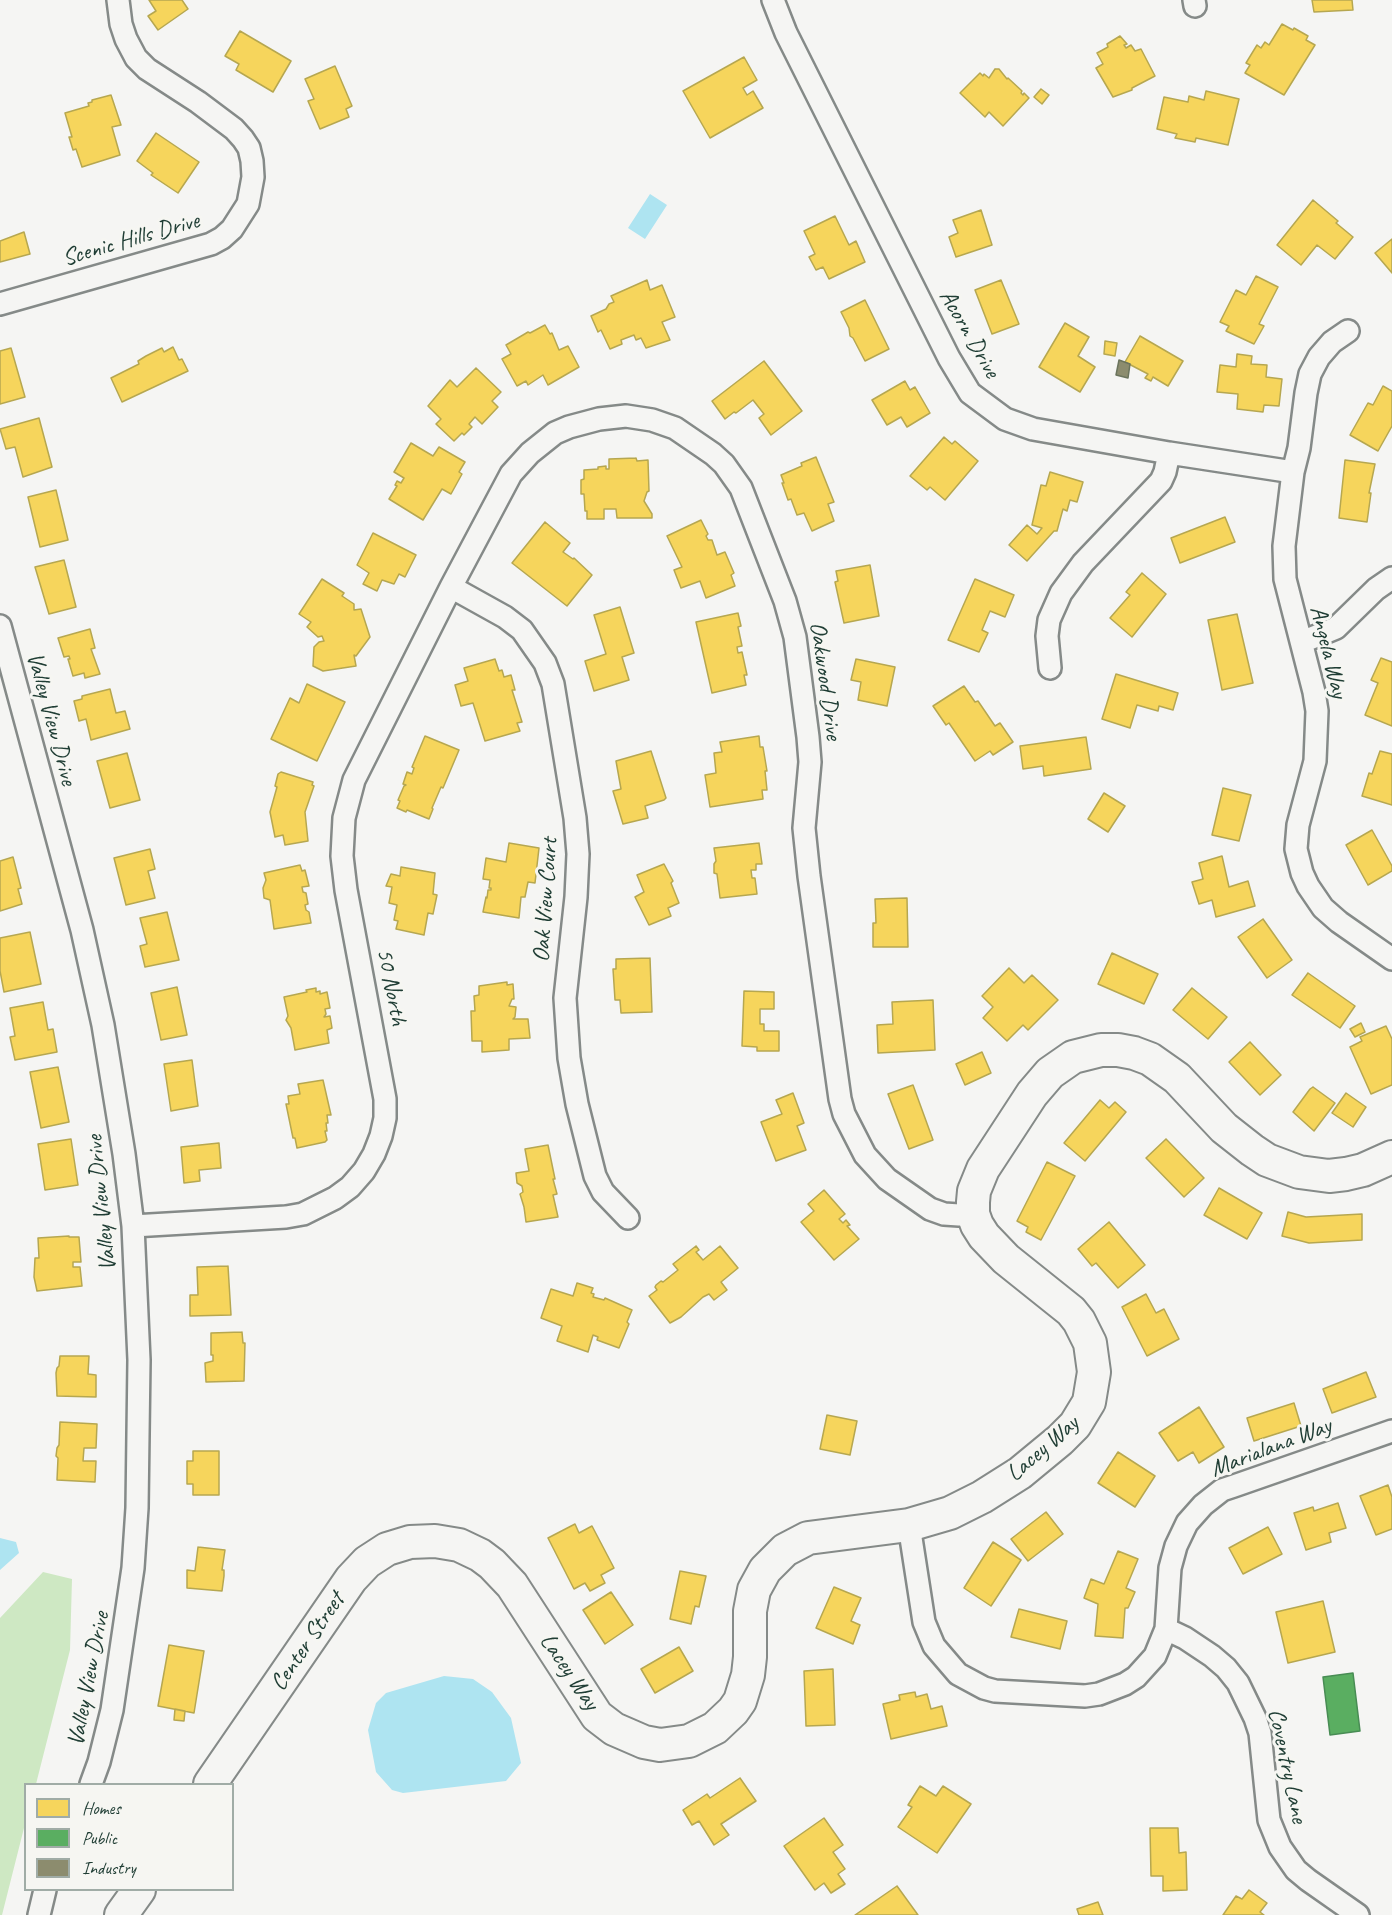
<!DOCTYPE html>
<style>
body{margin:0}
#map{position:relative;width:1392px;height:1915px;overflow:hidden;background:#f5f5f3;font-family:Caveat,sans-serif}
canvas{display:block}
.legend{position:absolute;left:24px;top:1783px;width:210px;height:108px;box-sizing:border-box;background:#f6f6f2;border:2px solid #a0aca6;margin:0;padding:8px 10px;list-style:none;font-size:18px;color:#1f3d34}
.legend li{display:flex;align-items:center;gap:12px;height:30px}
.legend b{width:30px;border:2px solid #a0aca6}
</style>
<div id="map">
<canvas width="1392" height="1915"></canvas>
<ul class="legend">
<li><b style="height:16px;background:#f6d55c"></b>Homes</li>
<li><b style="height:16px;background:#5aae61"></b>Public</li>
<li><b style="height:16px;background:#8c8c6e"></b>Industry</li>
</ul>
</div>
<script>
const ctx = document.querySelector('canvas').getContext('2d');
ctx.lineJoin = 'round';
function fillPath(path, color) { ctx.fillStyle = color; ctx.fill(path, 'evenodd'); }
const shape = rows => new Path2D(rows.map(r => 'M' + r).join(''));
function stroke(path, color, width, dash) { ctx.strokeStyle = color; ctx.lineWidth = width; ctx.lineCap = dash ? 'butt' : 'round'; ctx.setLineDash(dash || []); ctx.stroke(path); }
function drawText(font, color, halo, rows, align = 'center') {
  ctx.font = font + ' Caveat,sans-serif'; ctx.lineWidth = 6; ctx.setLineDash([]); ctx.textBaseline = 'middle'; ctx.strokeStyle = halo; ctx.fillStyle = color; for (const [text, x, y, turn = 0] of rows) {
    ctx.save(); ctx.translate(x, y); ctx.rotate((+turn || 0) * Math.PI / 180); ctx.textAlign = isNaN(turn) ? turn : align; if (halo) ctx.strokeText(text, 0, 0); ctx.fillText(text, 0, 0); ctx.restore();
  }
}
const green = shape([
 [43,1572,72,1579,70,1650,36,1784,26,1784,25,1824,2,1915,0,1915,0,1618]
]);
const water = shape([
 [650,194,667,205,645,239,628,228],
 [0,1538,16,1542,19,1553,0,1570],
 [444,1676,473,1679,492,1692,511,1718,521,1763,506,1781,403,1793,392,1790,376,1772,368,1730,376,1703,386,1693]
]);
const homes = shape([
 [149,0,182,0,188,9,158,30,148,16,156,11,149,0],
 [1312,0,1352,0,1353,10,1314,12,1312,0],
 [1282,24,1293,30,1294,28,1308,36,1306,40,1315,45,1284,95,1245,73,1250,65,1246,63,1257,45,1261,48,1265,42,1269,45,1282,24],
 [240,31,291,61,273,92,236,70,239,64,225,56,240,31],
 [1120,36,1127,44,1124,45,1126,48,1131,45,1135,51,1141,49,1155,76,1132,88,1132,90,1113,97,1096,68,1103,64,1097,53,1108,47,1107,44,1120,36],
 [744,57,757,80,743,88,747,95,753,91,763,108,710,138,683,91,744,57],
 [335,66,352,106,346,109,349,117,320,129,308,101,314,99,305,79,335,66],
 [995,69,999,69,1007,79,1008,78,1022,91,1021,93,1023,95,1024,93,1029,98,1003,126,989,112,985,117,960,93,980,73,983,76,984,74,989,78,995,69],
 [1041,89,1049,95,1042,104,1034,97,1041,89],
 [1206,91,1239,99,1228,145,1196,138,1195,142,1175,138,1177,134,1157,129,1164,97,1188,102,1189,96,1204,100,1206,91],
 [111,95,121,125,112,127,120,155,82,167,76,149,73,150,69,137,72,137,65,113,89,106,88,103,92,102,92,100,111,95],
 [156,133,199,162,178,193,151,175,153,173,137,161,156,133],
 [1313,200,1338,221,1336,223,1353,237,1335,259,1317,245,1301,265,1277,245,1313,200],
 [981,210,992,245,956,257,949,237,958,233,953,220,981,210],
 [835,216,849,245,856,241,865,262,829,279,823,267,816,270,809,257,815,254,804,231,835,216],
 [24,232,30,254,0,262,0,241,24,232],
 [1392,239,1392,273,1375,253,1392,239],
 [1256,276,1278,287,1259,324,1264,326,1254,344,1226,331,1229,326,1220,322,1236,290,1246,295,1256,276],
 [647,280,650,290,662,285,675,317,662,322,670,340,646,348,641,338,636,340,634,335,621,340,622,344,610,349,601,330,598,332,591,316,606,309,609,304,614,302,611,296,647,280],
 [1001,280,1019,324,992,334,975,290,1001,280],
 [865,300,889,349,865,361,853,338,850,336,849,328,841,312,865,300],
 [1065,323,1089,337,1078,356,1095,367,1080,392,1039,367,1065,323],
 [545,325,550,334,552,333,559,350,568,346,579,367,548,385,543,375,528,385,526,381,517,386,502,359,511,354,506,345,523,335,528,332,530,333,545,325],
 [1140,336,1183,361,1168,386,1153,377,1151,381,1145,378,1148,374,1125,362,1140,336],
 [1105,341,1117,343,1115,356,1104,354,1105,341],
 [173,347,179,360,182,359,188,371,122,402,111,378,139,364,138,361,146,356,162,348,164,352,173,347],
 [11,348,25,397,0,404,0,351,11,348],
 [1237,354,1252,356,1251,364,1267,365,1266,377,1282,379,1279,406,1264,405,1263,412,1237,409,1238,394,1217,392,1220,365,1236,367,1237,354],
 [764,361,802,411,771,435,759,418,764,414,753,400,736,413,734,412,725,419,712,401,764,361],
 [476,368,501,392,492,401,498,407,482,424,475,417,469,424,472,427,464,435,462,433,454,441,436,424,441,419,428,406,450,380,457,387,476,368],
 [905,381,910,390,915,387,930,413,907,427,901,417,887,425,872,400,905,381],
 [1383,386,1392,391,1392,426,1378,451,1350,435,1368,403,1373,405,1383,386],
 [39,418,52,467,23,477,15,447,6,449,0,429,39,418],
 [944,437,952,444,955,441,978,461,945,500,930,487,927,490,910,476,944,437],
 [411,443,433,456,439,447,465,462,459,472,462,474,451,494,442,489,423,520,389,499,397,486,395,485,397,481,401,483,404,478,394,472,411,443],
 [816,457,834,502,828,504,834,521,812,531,804,513,797,515,791,499,788,500,782,483,784,483,781,475,802,466,801,463,816,457],
 [636,458,637,461,648,460,649,491,647,492,644,501,652,514,652,518,617,518,616,509,604,509,604,519,587,519,587,511,585,511,584,494,581,494,581,480,584,479,584,470,598,469,598,467,606,466,606,469,609,469,609,459,636,458],
 [1345,460,1375,464,1369,493,1371,493,1367,522,1339,518,1345,460],
 [1050,472,1083,482,1077,502,1070,500,1067,511,1063,509,1057,531,1054,531,1027,561,1009,545,1027,525,1037,534,1042,528,1032,525,1041,485,1046,486,1050,472],
 [56,490,68,540,40,547,28,497,56,490],
 [1225,517,1235,542,1180,563,1171,538,1225,517],
 [701,520,708,534,706,536,708,540,712,540,717,555,725,552,734,573,731,575,735,586,706,598,700,581,681,588,674,570,682,567,667,536,701,520],
 [545,522,570,543,563,552,573,559,574,558,592,575,567,606,512,563,545,522],
 [373,533,416,555,405,577,399,574,394,584,382,580,377,591,363,584,369,573,357,565,373,533],
 [64,560,76,607,49,614,35,567,64,560],
 [870,565,879,616,844,623,835,582,838,581,836,571,870,565],
 [1142,573,1166,594,1132,637,1110,618,1130,595,1126,592,1142,573],
 [322,579,344,593,342,596,354,604,354,610,361,609,370,637,356,656,354,655,356,666,323,671,313,666,314,647,319,642,324,641,322,636,318,637,307,627,311,622,299,614,322,579],
 [975,579,1014,595,1005,617,990,611,982,630,988,633,979,652,948,640,975,579],
 [620,607,634,653,622,657,629,680,594,691,585,661,606,654,594,615,620,607],
 [738,613,741,626,738,627,742,646,737,647,738,653,742,652,747,675,744,675,746,685,712,693,696,622,738,613],
 [1237,614,1253,683,1222,690,1208,620,1237,614],
 [90,629,95,648,91,649,100,674,85,678,84,673,73,676,68,659,70,659,69,656,64,657,58,638,90,629],
 [1381,658,1392,662,1392,726,1365,715,1378,683,1371,680,1381,658],
 [495,659,499,671,502,670,504,677,511,675,515,690,512,690,522,722,517,723,520,731,485,741,473,703,461,706,455,685,468,681,464,668,495,659],
 [856,659,895,667,887,706,858,700,861,682,851,680,856,659],
 [1116,674,1178,693,1173,710,1159,706,1158,711,1137,705,1130,728,1102,719,1116,674],
 [307,684,345,702,317,761,271,739,290,698,299,703,307,684],
 [964,686,975,702,978,701,995,726,1000,723,1013,742,993,755,990,751,975,761,949,723,946,725,933,706,964,686],
 [110,689,116,713,125,711,130,729,91,740,86,719,79,721,74,701,82,699,82,696,110,689],
 [425,736,459,750,443,788,441,787,432,808,433,809,429,819,407,810,406,812,397,808,400,801,398,800,404,786,406,785,403,784,407,772,412,774,414,768,412,767,425,736],
 [759,736,760,747,763,747,767,771,765,771,767,790,762,790,763,799,710,807,705,775,716,773,714,753,722,752,720,742,759,736],
 [1086,737,1091,769,1044,776,1043,766,1023,769,1020,746,1086,737],
 [651,751,666,798,664,800,645,806,648,818,623,824,613,791,621,789,616,761,651,751],
 [1380,751,1392,754,1392,805,1362,796,1369,773,1372,774,1380,751],
 [127,753,140,800,110,808,97,761,127,753],
 [281,772,313,782,312,785,314,786,305,812,308,841,285,845,283,835,275,837,270,812,277,787,275,786,278,774,281,772],
 [1223,788,1251,795,1239,841,1212,835,1223,788],
 [1104,793,1125,806,1108,832,1088,819,1104,793],
 [1372,830,1392,866,1392,871,1368,885,1346,845,1372,830],
 [509,843,539,848,535,883,528,882,525,897,521,897,519,918,483,912,486,897,487,898,488,890,491,890,491,888,489,888,490,880,483,879,486,858,506,862,509,843],
 [759,843,762,864,756,864,756,870,751,870,752,878,755,878,757,894,720,898,717,874,714,873,714,864,716,861,714,848,759,843],
 [150,849,155,869,148,871,155,898,126,905,114,858,150,849],
 [1222,856,1229,887,1248,881,1255,906,1216,917,1212,900,1199,904,1192,882,1203,879,1199,863,1222,856],
 [13,857,21,888,18,889,22,904,0,911,0,861,13,857],
 [664,864,673,881,671,883,679,903,668,908,671,916,649,925,635,897,644,892,637,875,664,864],
 [300,865,302,871,305,870,309,886,302,887,303,892,306,893,308,904,305,905,306,910,309,912,311,923,274,929,270,900,264,898,263,888,266,880,264,873,300,865],
 [401,867,435,873,433,894,437,895,433,914,428,913,424,935,396,929,398,921,394,920,397,905,389,903,392,887,386,886,391,874,400,876,401,867],
 [907,898,908,947,873,947,873,923,876,923,875,899,907,898],
 [167,912,179,960,145,967,140,946,147,944,140,918,167,912],
 [1263,919,1292,960,1267,978,1238,937,1263,919],
 [30,932,41,984,4,992,0,971,0,938,30,932],
 [1112,953,1158,974,1144,1004,1098,984,1112,953],
 [650,958,652,1012,621,1013,620,1000,615,1000,613,969,616,969,616,959,650,958],
 [1009,968,1024,983,1032,975,1058,1000,1028,1030,1023,1025,1007,1041,983,1018,993,1007,982,996,1009,968],
 [1308,973,1355,1006,1340,1028,1292,995,1308,973],
 [507,982,507,985,513,984,514,999,512,999,509,1006,516,1007,515,1017,513,1019,528,1019,530,1038,509,1039,509,1050,482,1052,482,1041,472,1041,471,1011,475,1011,474,996,479,995,479,986,507,982],
 [177,987,187,1035,161,1040,151,993,177,987],
 [316,988,316,992,320,991,320,994,327,992,330,1008,325,1009,326,1014,324,1017,330,1016,332,1028,327,1030,329,1043,295,1050,291,1028,286,1020,288,1016,284,997,307,992,306,990,316,988],
 [1192,988,1227,1017,1208,1039,1173,1010,1192,988],
 [744,991,774,992,774,1009,760,1009,760,1024,764,1024,764,1031,779,1031,779,1051,757,1051,757,1047,742,1046,744,991],
 [933,1000,935,1050,878,1053,877,1025,893,1024,892,1002,933,1000],
 [43,1002,48,1030,53,1029,57,1052,15,1060,10,1037,15,1036,10,1008,43,1002],
 [1361,1023,1365,1032,1355,1037,1350,1029,1361,1023],
 [1386,1026,1392,1039,1392,1085,1371,1094,1350,1047,1362,1041,1360,1037,1386,1026],
 [1250,1042,1281,1075,1260,1095,1229,1062,1250,1042],
 [982,1052,991,1073,965,1085,956,1064,982,1052],
 [192,1060,198,1106,171,1111,164,1064,192,1060],
 [58,1067,69,1122,41,1128,30,1072,58,1067],
 [323,1080,331,1115,327,1115,328,1123,326,1123,327,1131,325,1131,327,1140,325,1142,297,1148,295,1138,293,1138,286,1104,289,1104,288,1096,300,1094,298,1084,323,1080],
 [913,1085,933,1140,909,1149,888,1094,913,1085],
 [1313,1087,1335,1103,1314,1131,1293,1112,1310,1089,1313,1087],
 [793,1093,804,1123,797,1126,806,1150,776,1161,761,1122,782,1114,776,1100,793,1093],
 [1346,1093,1366,1107,1353,1127,1332,1113,1346,1093],
 [1100,1100,1109,1108,1115,1102,1126,1112,1085,1161,1064,1143,1100,1100],
 [71,1139,78,1185,45,1190,38,1144,71,1139],
 [1166,1139,1204,1178,1184,1197,1146,1158,1166,1139],
 [219,1143,221,1168,199,1170,200,1181,184,1183,181,1147,219,1143],
 [548,1145,555,1179,553,1179,557,1194,553,1195,558,1217,526,1222,524,1207,520,1194,523,1192,522,1186,517,1183,516,1173,529,1171,525,1149,548,1145],
 [1047,1162,1075,1176,1041,1240,1026,1232,1028,1227,1017,1221,1047,1162],
 [1219,1188,1262,1213,1247,1239,1204,1215,1219,1188],
 [824,1190,845,1214,839,1219,843,1223,846,1220,850,1225,847,1226,859,1239,834,1260,801,1222,814,1211,808,1204,824,1190],
 [1288,1212,1306,1217,1362,1214,1362,1240,1309,1243,1282,1236,1288,1212],
 [1109,1222,1145,1265,1118,1288,1096,1263,1092,1266,1078,1249,1109,1222],
 [69,1236,69,1237,79,1237,81,1262,73,1262,73,1267,80,1267,82,1286,37,1291,34,1277,35,1258,39,1258,38,1238,69,1236],
 [696,1246,699,1250,696,1252,703,1260,720,1246,738,1268,721,1282,727,1290,714,1300,709,1294,703,1297,681,1317,670,1323,649,1296,657,1290,655,1287,656,1285,661,1281,663,1282,678,1270,673,1264,696,1246],
 [228,1266,231,1315,190,1316,190,1295,198,1295,197,1267,228,1266],
 [577,1283,593,1288,591,1293,594,1294,593,1297,604,1300,605,1298,632,1310,627,1322,629,1324,619,1348,597,1340,598,1337,593,1335,588,1352,557,1341,562,1326,541,1318,551,1289,573,1296,577,1283],
 [1146,1294,1156,1313,1164,1309,1179,1339,1147,1356,1122,1307,1146,1294],
 [242,1332,243,1343,245,1343,244,1381,206,1382,205,1363,213,1361,213,1355,211,1355,211,1333,242,1332],
 [60,1356,89,1356,88,1374,96,1375,96,1397,57,1396,56,1373,57,1368,59,1366,60,1356],
 [1366,1372,1376,1397,1332,1413,1323,1389,1366,1372],
 [1294,1403,1301,1426,1254,1441,1247,1418,1294,1403],
 [1199,1407,1224,1447,1199,1463,1193,1452,1178,1461,1159,1433,1199,1407],
 [827,1415,857,1421,850,1455,820,1449,827,1415],
 [60,1422,97,1424,96,1448,84,1448,83,1461,96,1461,95,1482,57,1480,58,1458,56,1456,57,1448,59,1445,60,1422],
 [193,1451,219,1451,219,1495,193,1495,193,1484,187,1484,187,1461,193,1461,193,1451],
 [1118,1452,1155,1476,1135,1507,1098,1483,1118,1452],
 [1388,1485,1392,1497,1392,1529,1376,1535,1360,1496,1388,1485],
 [1338,1503,1346,1528,1329,1533,1331,1542,1306,1550,1294,1513,1313,1507,1314,1511,1338,1503],
 [1046,1512,1063,1534,1028,1561,1011,1539,1046,1512],
 [575,1524,579,1533,592,1526,614,1568,601,1575,605,1583,590,1591,585,1583,574,1589,548,1538,575,1524],
 [1268,1527,1282,1554,1243,1574,1229,1548,1268,1527],
 [993,1542,1021,1560,991,1606,964,1588,993,1542],
 [198,1547,225,1550,222,1570,224,1570,224,1576,222,1591,187,1588,187,1570,195,1571,198,1547],
 [1118,1551,1138,1559,1126,1588,1135,1592,1128,1608,1125,1608,1123,1638,1095,1636,1098,1604,1084,1598,1091,1579,1104,1584,1118,1551],
 [680,1571,706,1576,699,1607,695,1606,691,1624,670,1619,680,1571],
 [834,1587,861,1598,851,1621,860,1625,853,1644,816,1628,834,1587],
 [611,1592,633,1625,605,1644,583,1610,611,1592],
 [1323,1601,1335,1652,1288,1663,1276,1612,1323,1601],
 [1019,1609,1067,1621,1060,1649,1011,1637,1019,1609],
 [169,1645,204,1651,194,1713,158,1706,169,1645],
 [679,1647,693,1671,655,1693,641,1669,679,1647],
 [833,1669,835,1725,806,1726,804,1671,833,1669],
 [915,1692,916,1697,927,1694,931,1709,942,1706,947,1726,891,1739,883,1704,900,1700,899,1695,915,1692],
 [175,1709,185,1711,184,1721,174,1720,175,1709],
 [740,1778,756,1801,721,1824,729,1835,714,1845,699,1821,692,1825,683,1810,707,1794,710,1798,740,1778],
 [920,1786,936,1796,943,1786,971,1804,937,1853,898,1827,912,1807,908,1805,920,1786],
 [824,1818,843,1845,833,1852,845,1869,838,1874,845,1884,831,1893,824,1883,815,1890,784,1846,824,1818],
 [1150,1828,1178,1828,1179,1853,1186,1852,1187,1890,1163,1891,1163,1876,1151,1876,1150,1828],
 [897,1886,918,1915,855,1915,897,1886],
 [1249,1890,1267,1903,1260,1912,1264,1915,1223,1915,1236,1896,1242,1899,1249,1890],
 [1098,1902,1103,1915,1079,1915,1077,1909,1098,1902]
]);
const public = shape([
 [1353,1673,1360,1731,1330,1735,1323,1677,1353,1673]
]);
const industry = shape([
 [1119,360,1130,364,1128,378,1116,375,1119,360]
]);
const street = shape([
 [773,0,786,33,949,358,970,393,1005,419,1033,429,1169,453,1293,472],
 [1194,0,1195,6],
 [0,304,211,244,222,238,232,229,248,204,253,177,252,161,249,148,243,139,234,129,198,102,147,69,136,58,126,39,121,24,118,0],
 [1348,331,1332,342,1319,357,1310,374,1306,393,1299,448,1293,472,1284,546,1285,579,1314,692,1317,711,1315,761,1298,825,1296,849,1302,873,1308,886,1323,908,1339,922,1392,959],
 [451,587,505,617,522,630,545,663,553,684,575,818,578,854,576,897,565,998,569,1058,577,1104,595,1176,603,1192,628,1218],
 [0,626,82,930,103,1025,124,1154,133,1226,139,1360,137,1508,133,1568,112,1710,99,1762,91,1784],
 [1302,642,1336,628,1376,589,1392,578],
 [1050,668,1047,636,1049,620,1061,593,1083,563,1161,481,1165,472,1169,453],
 [133,1226,286,1217,303,1214,335,1198,350,1187,364,1171,374,1154,381,1136,385,1118,385,1099,346,890,342,856,344,818,354,780,451,587,511,474,530,453,555,433,569,427,599,419,626,416,652,420,675,428,713,454,724,464,741,488,785,601,795,637,808,737,810,762,804,828,809,876,840,1099,844,1114,865,1155,887,1179,930,1209,944,1214,959,1215,973,1214],
 [909,1525,924,1622,934,1646,958,1674,984,1688,995,1691,1085,1696,1099,1694,1125,1684,1136,1677,1155,1656,1166,1629,1170,1568,1176,1546,1187,1523,1203,1505,1222,1490,1234,1486,1392,1431],
 [1166,1629,1185,1638,1212,1656,1226,1668,1238,1683,1255,1718,1260,1733,1269,1820,1280,1847,1296,1870,1308,1880,1358,1915],
 [39,1915,45,1890]
]);
const secondary = shape([
 [210,1784,351,1579,367,1562,387,1549,410,1542,435,1541,459,1545,480,1555,492,1564,512,1585,597,1716,614,1729,644,1742,660,1745,689,1741,715,1728,733,1711,740,1701,748,1675,750,1657,750,1611,754,1590,765,1570,785,1550,808,1538,909,1525,950,1513,982,1497,1020,1473,1060,1440,1075,1425,1089,1402,1094,1372,1090,1343,1079,1321,1071,1311,1006,1259,984,1236,977,1225,973,1214,973,1202,974,1191,983,1169,1032,1094,1050,1073,1073,1057,1101,1050,1118,1050,1134,1053,1150,1059,1177,1078,1224,1128,1252,1150,1267,1160,1299,1172,1329,1176,1346,1174,1363,1170,1392,1157],
 [121,1915,139,1890]
]);
const streetNames = [
 ["Scenic Hills Drive",131,240,-16],
 ["Acorn Drive",969,334,60],
 ["Angela Way",1328,652,76],
 ["Oakwood Drive",825,681,82],
 ["Valley View Drive",51,719,75],
 ["Oak View Court",546,900,-86],
 ["50 North",391,987,79],
 ["Valley View Drive",102,1203,-96],
 ["Marialana Way",1271,1448,-21],
 ["Lacey Way",1043,1449,-41],
 ["Center Street",308,1642,-56],
 ["Lacey Way",569,1672,56],
 ["Valley View Drive",89,1679,-79],
 ["Coventry Lane",1287,1766,78]
];
fillPath(green, '#cee8c3');
fillPath(water, '#aee4f1');
fillPath(homes, '#f6d55c');
stroke(homes, '#b6a750', 1.5);
fillPath(public, '#5aae61');
stroke(public, '#488c54', 1.5);
fillPath(industry, '#8c8c6e');
stroke(industry, '#6b745d', 1.5);
stroke(street, '#858a88', 26);
stroke(secondary, '#858a88', 36);
stroke(street, '#f5f5f3', 21);
stroke(secondary, '#f5f5f3', 32);
drawText('24px', '#1f3d34', '#f6f6f2', streetNames);
</script>
